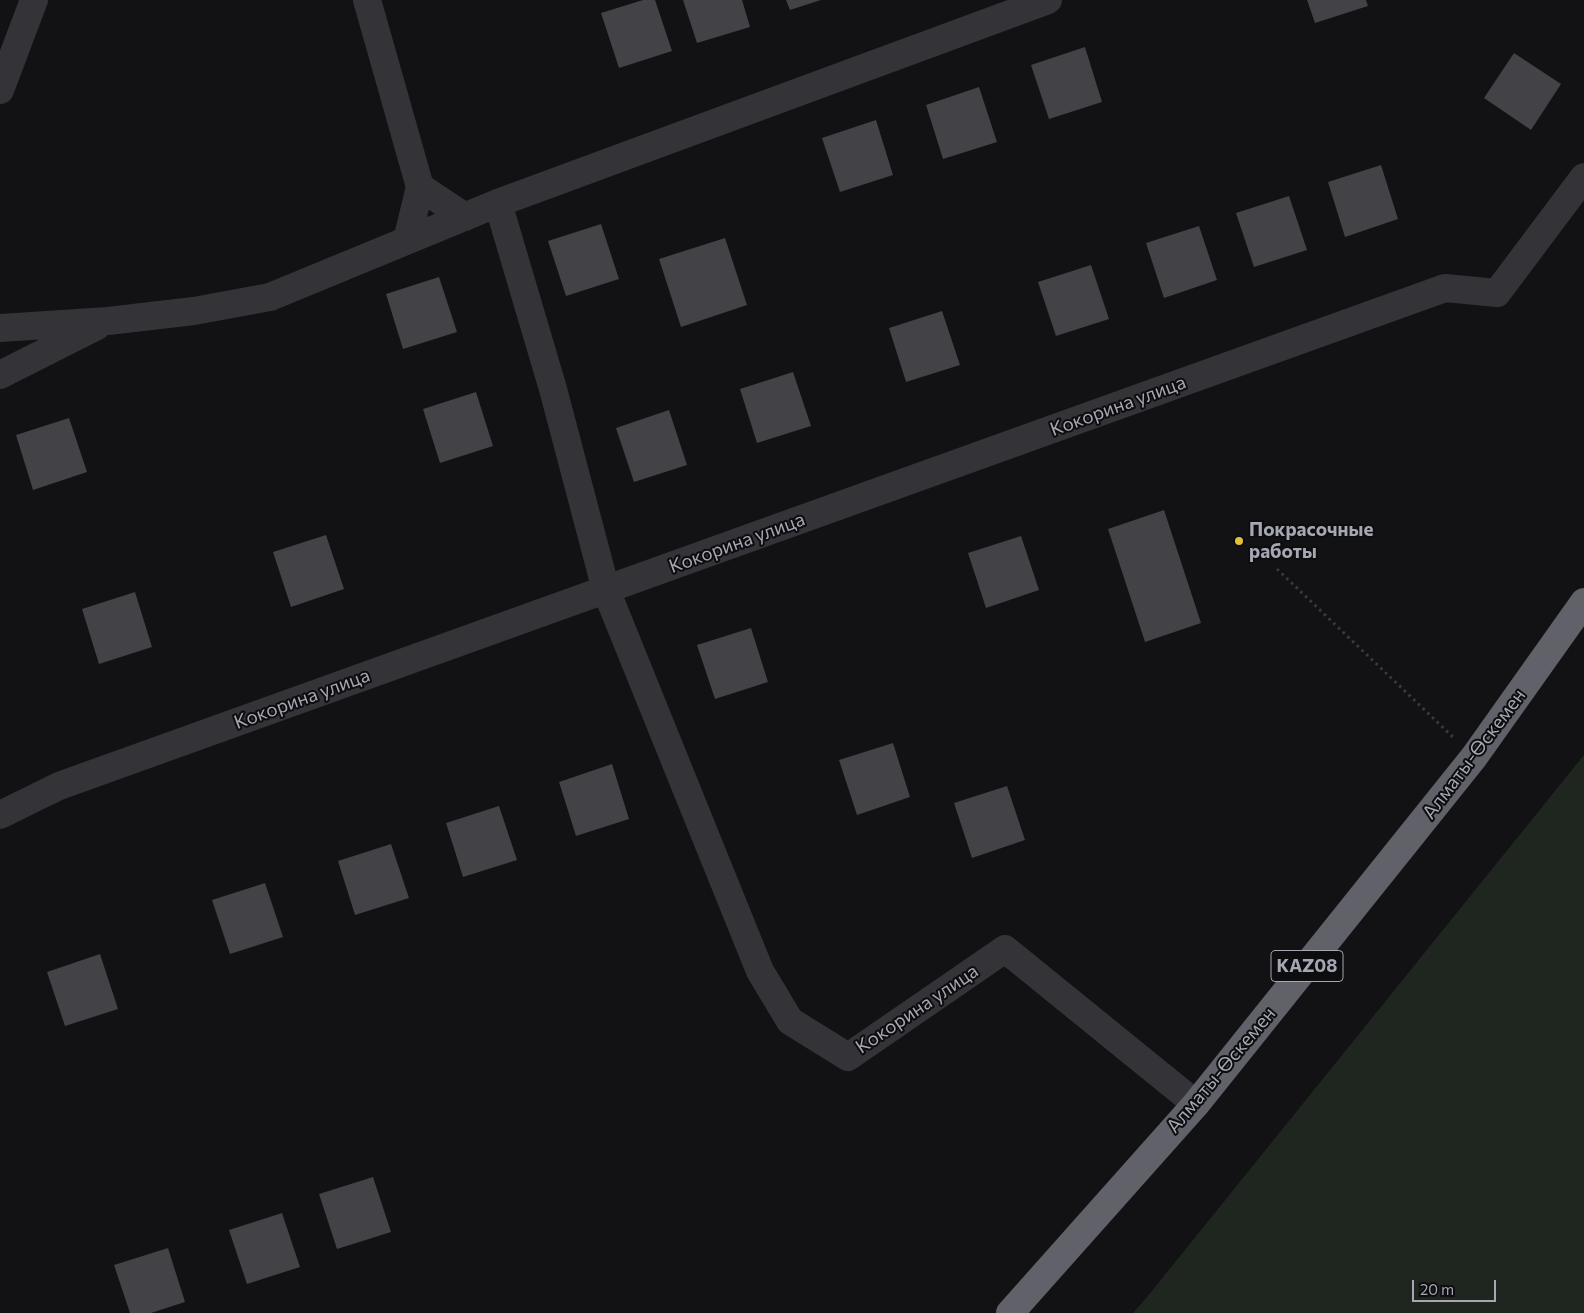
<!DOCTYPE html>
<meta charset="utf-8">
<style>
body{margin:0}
#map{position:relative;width:1584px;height:1313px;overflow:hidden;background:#121214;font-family:Commissioner,sans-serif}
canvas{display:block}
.scale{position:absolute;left:1412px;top:1280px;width:84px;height:22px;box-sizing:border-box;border:2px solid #a5a7b3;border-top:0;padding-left:6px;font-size:15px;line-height:18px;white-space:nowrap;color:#a5a7b3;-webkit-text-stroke:4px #0d0d0f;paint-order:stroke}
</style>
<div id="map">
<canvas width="1584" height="1313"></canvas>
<div class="scale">20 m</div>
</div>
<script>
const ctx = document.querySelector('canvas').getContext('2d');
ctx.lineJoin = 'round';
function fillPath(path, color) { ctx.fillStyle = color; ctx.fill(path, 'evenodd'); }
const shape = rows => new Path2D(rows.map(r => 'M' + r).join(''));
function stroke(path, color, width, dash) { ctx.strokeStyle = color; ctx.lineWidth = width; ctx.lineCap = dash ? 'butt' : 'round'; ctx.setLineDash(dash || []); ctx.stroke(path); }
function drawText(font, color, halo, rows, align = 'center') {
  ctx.font = font + ' Commissioner,sans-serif'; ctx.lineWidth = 4; ctx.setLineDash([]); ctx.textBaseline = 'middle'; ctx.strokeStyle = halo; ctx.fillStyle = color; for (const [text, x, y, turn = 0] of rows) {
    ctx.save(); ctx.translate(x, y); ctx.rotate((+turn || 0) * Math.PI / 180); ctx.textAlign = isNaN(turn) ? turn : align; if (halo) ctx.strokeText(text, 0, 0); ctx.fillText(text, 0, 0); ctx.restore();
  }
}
const green = shape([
 [1584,755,1584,1313,1133,1313,1147,1297]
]);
const building = shape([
 [643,0,655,0,672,51,619,68,601,13],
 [683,0,742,0,750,27,697,43],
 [786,0,821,0,790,10],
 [1307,0,1366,0,1368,6,1315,23],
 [1085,47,1102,102,1049,119,1031,65],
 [1514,53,1561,84,1531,130,1484,98],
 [979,87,997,142,943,159,926,105],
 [876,120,893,175,840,192,822,138],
 [1381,165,1398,219,1345,237,1328,182],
 [1289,196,1307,250,1254,267,1236,213],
 [601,224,619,279,566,296,548,241],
 [1199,226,1217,280,1164,298,1146,243],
 [725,238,747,305,681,327,659,259],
 [1091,265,1109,319,1056,336,1038,282],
 [439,277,457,332,403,349,386,294],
 [942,311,960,365,906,382,889,328],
 [793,372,811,426,757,443,740,389],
 [476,392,493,446,440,463,423,409],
 [669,410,687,465,634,482,616,428],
 [69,418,87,472,33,490,16,435],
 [1164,510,1201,623,1145,642,1108,529],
 [326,535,344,589,291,607,273,552],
 [1021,536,1039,590,986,608,968,553],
 [135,592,152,647,99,664,82,609],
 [751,628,768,682,715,699,697,645],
 [893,743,910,797,857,815,839,760],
 [612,764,629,819,576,836,559,782],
 [1007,786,1025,840,972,858,954,803],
 [499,806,517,860,463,877,446,823],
 [391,844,409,898,355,915,338,861],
 [265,883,283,937,230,954,212,900],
 [100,954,118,1009,65,1026,47,972],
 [373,1177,391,1232,337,1249,319,1194],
 [282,1213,300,1267,247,1284,229,1230],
 [168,1248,185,1302,151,1313,130,1313,114,1265]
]);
const path = shape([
 [1277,569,1454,738]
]);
const minor = shape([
 [367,0,420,187,407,240],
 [0,90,34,0],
 [420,187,465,217],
 [498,203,553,389,606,590,760,971,790,1021,848,1057,1005,949,1196,1104],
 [0,328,108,321,194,311,270,297,498,203,1048,0],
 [0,375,97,326],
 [0,815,59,786,1445,288,1497,293,1584,177]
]);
const highway = shape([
 [1010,1313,1196,1104,1474,757,1584,602]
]);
const markers = [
 [1239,541,5,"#e4bf3a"]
];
const shields = [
 [1307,966,72]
];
const shieldNames = [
 ["KAZ08",1307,966]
];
const streetNames = [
 ["Кокорина улица",1118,406,-20],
 ["Кокорина улица",737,543,-20],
 ["Кокорина улица",302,699,-20],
 ["Алматы-Өскемен",1474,754,-53],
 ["Кокорина улица",917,1009,-34],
 ["Алматы-Өскемен",1221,1070,-50]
];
const poiNames = [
 ["Покрасочные",1249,530],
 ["работы",1249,552]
];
fillPath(green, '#1f2620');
fillPath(building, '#424247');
stroke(path, '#3a3a3f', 3, [2.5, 4]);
stroke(minor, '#343438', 28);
stroke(highway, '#606169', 28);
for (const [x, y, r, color] of markers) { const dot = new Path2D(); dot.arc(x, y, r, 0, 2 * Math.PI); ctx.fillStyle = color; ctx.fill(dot); stroke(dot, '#0d0d0f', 2); }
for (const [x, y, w] of shields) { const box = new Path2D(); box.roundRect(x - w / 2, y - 15.5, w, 31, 4); ctx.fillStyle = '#0d0d0f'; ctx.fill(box); stroke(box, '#a5a7b3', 1); }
drawText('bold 18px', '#a5a7b3', null, shieldNames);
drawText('19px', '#a5a7b3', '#0d0d0f', streetNames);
drawText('bold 19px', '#a5a7b3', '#0d0d0f', poiNames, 'left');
</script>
